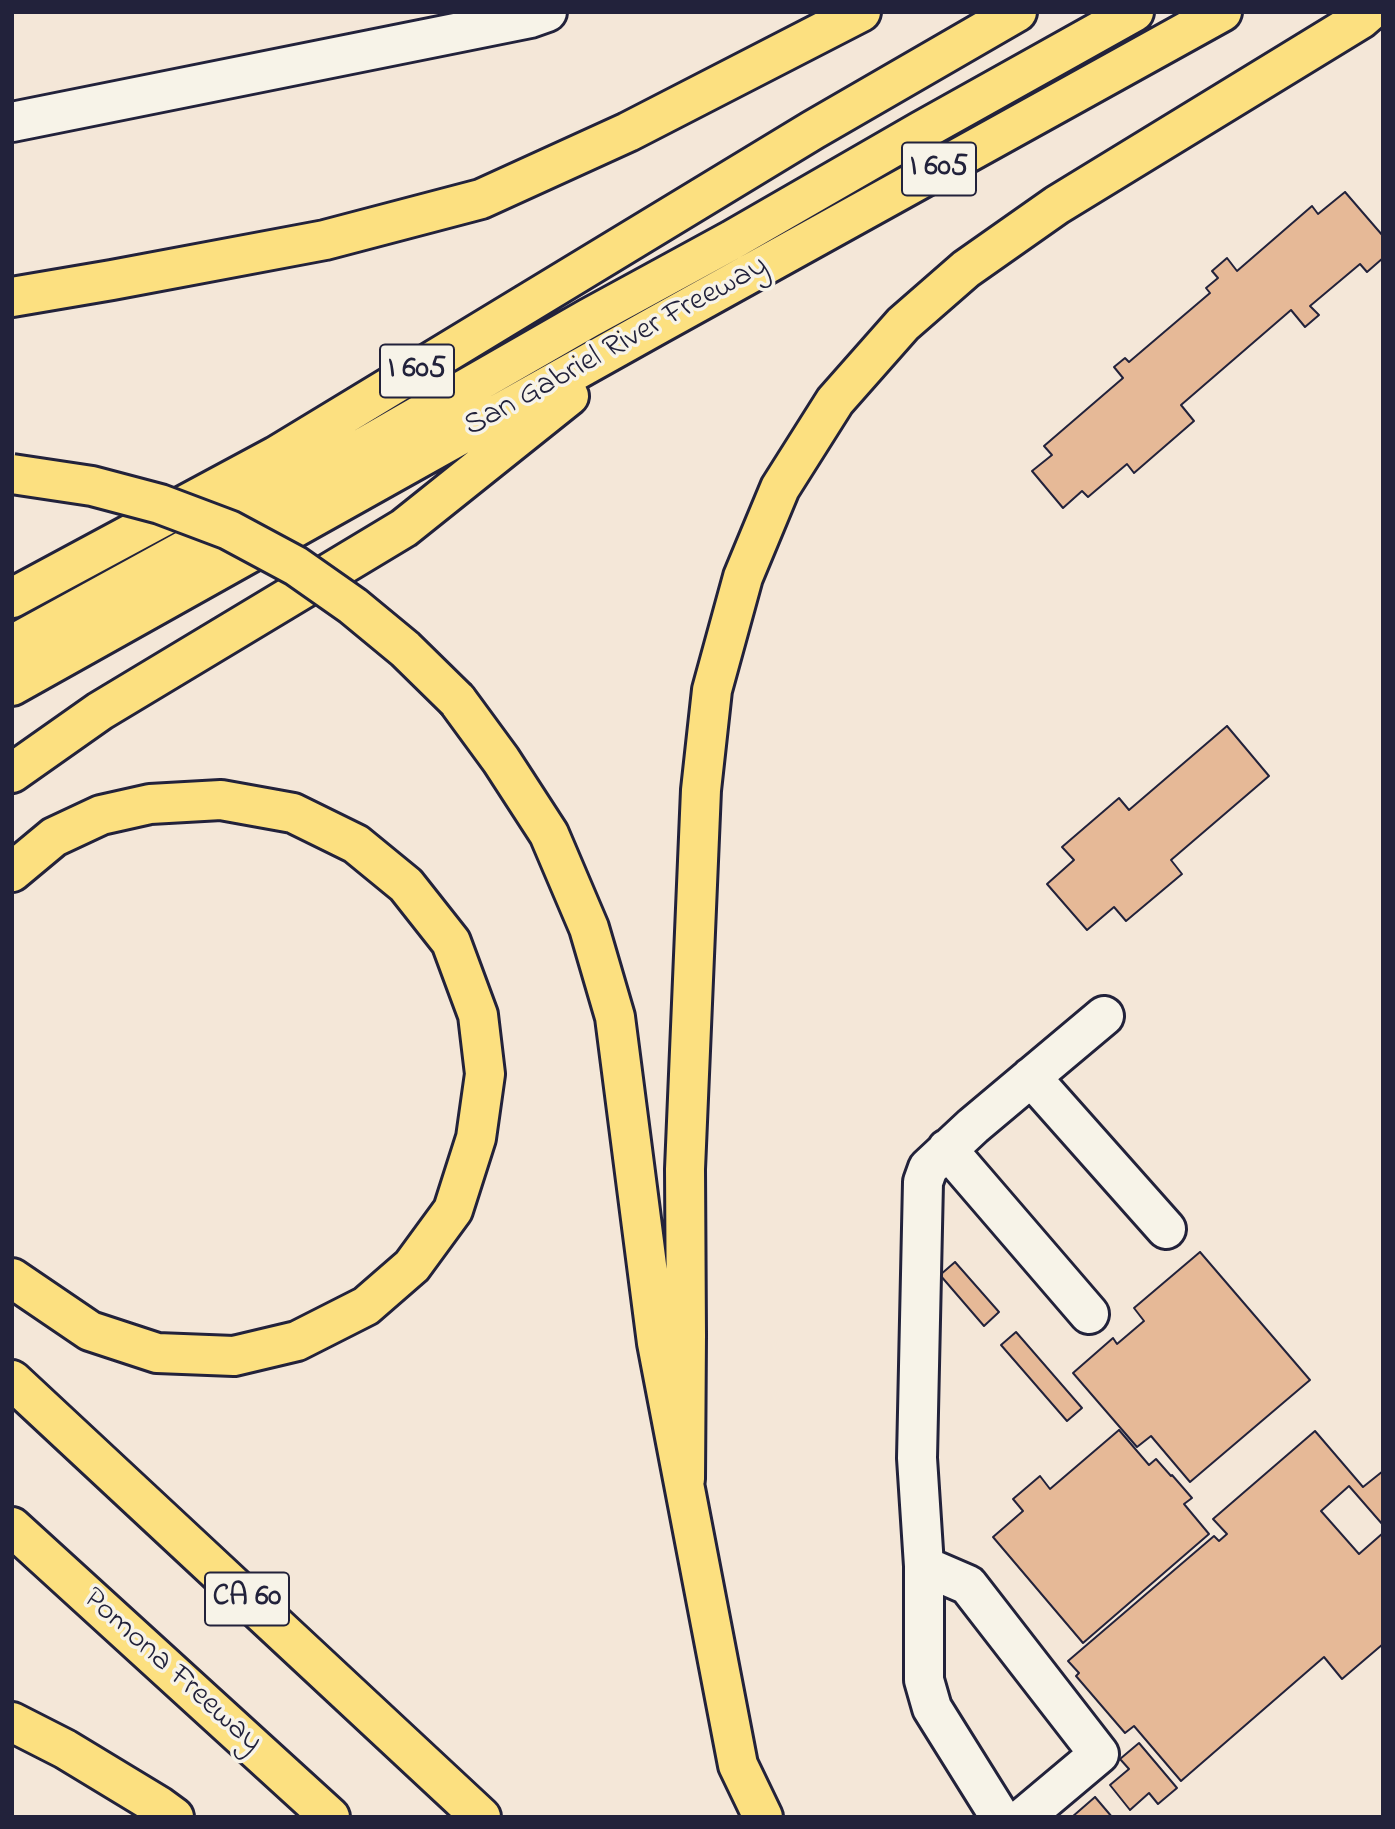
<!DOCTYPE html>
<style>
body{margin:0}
#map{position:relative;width:1395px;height:1829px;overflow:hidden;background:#f4e7d8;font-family:"Indie Flower",sans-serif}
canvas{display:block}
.frame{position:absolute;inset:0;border:14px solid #22223b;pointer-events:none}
</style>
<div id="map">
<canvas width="1395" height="1829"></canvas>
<div class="frame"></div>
</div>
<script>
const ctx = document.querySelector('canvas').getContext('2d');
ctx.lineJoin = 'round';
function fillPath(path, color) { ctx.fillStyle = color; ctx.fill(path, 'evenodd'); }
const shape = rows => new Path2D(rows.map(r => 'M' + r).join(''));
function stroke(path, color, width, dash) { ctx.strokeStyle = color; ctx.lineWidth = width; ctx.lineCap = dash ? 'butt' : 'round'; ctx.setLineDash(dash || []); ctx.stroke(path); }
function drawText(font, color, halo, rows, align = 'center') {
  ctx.font = font + ' "Indie Flower",sans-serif'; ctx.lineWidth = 7; ctx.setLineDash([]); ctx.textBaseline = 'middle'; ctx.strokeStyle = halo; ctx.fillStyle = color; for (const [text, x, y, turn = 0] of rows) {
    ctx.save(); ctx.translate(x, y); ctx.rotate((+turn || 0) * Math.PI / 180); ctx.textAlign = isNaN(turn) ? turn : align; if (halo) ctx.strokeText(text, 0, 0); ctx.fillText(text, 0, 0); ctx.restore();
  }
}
const building = shape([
 [1345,192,1383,236,1383,258,1367,272,1360,264,1310,306,1319,315,1305,327,1291,310,1181,405,1194,421,1134,473,1127,464,1088,497,1082,491,1063,508,1032,471,1052,455,1044,446,1123,378,1114,367,1125,358,1129,362,1210,293,1206,288,1218,278,1212,271,1227,258,1237,271,1312,206,1318,214,1345,192],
 [1227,726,1269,776,1171,860,1182,874,1126,921,1114,907,1087,930,1047,884,1074,860,1062,847,1119,798,1129,810,1227,726],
 [1200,1252,1310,1380,1190,1482,1151,1436,1137,1447,1073,1373,1113,1338,1117,1344,1144,1321,1134,1308,1200,1252],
 [955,1262,999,1312,984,1326,940,1275,955,1262],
 [1016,1332,1082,1408,1067,1421,1001,1345,1016,1332],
 [1119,1430,1149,1465,1156,1459,1171,1476,1172,1475,1192,1498,1184,1504,1209,1534,1083,1643,993,1537,1023,1511,1013,1499,1040,1476,1050,1489,1119,1430],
 [1315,1431,1363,1487,1383,1471,1383,1525,1349,1486,1321,1511,1359,1554,1383,1533,1383,1644,1342,1679,1324,1657,1181,1781,1134,1726,1125,1733,1076,1676,1079,1673,1068,1661,1214,1536,1219,1541,1227,1534,1213,1519,1315,1431],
 [1139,1743,1177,1788,1158,1804,1149,1793,1130,1810,1110,1785,1129,1769,1120,1759,1139,1743],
 [1095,1797,1112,1817,1072,1817,1095,1797]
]);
const minor = shape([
 [12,122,530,18,547,12],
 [1031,1077,1166,1229],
 [947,1149,1089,1314],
 [924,1566,968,1585,1099,1754,1024,1817],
 [1000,1817,932,1708,924,1680,924,1566,917,1458,923,1182,928,1168,973,1126,1104,1016]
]);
const highway = shape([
 [12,297,112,280,325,240,481,199,628,132,861,12],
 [12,598,276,456,813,130,1017,12],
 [12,645,183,551,589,318,732,240,921,131,1134,12],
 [12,686,657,325,1222,12],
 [457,700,501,760,549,834,589,928,615,1017,657,1343,738,1765,763,1817],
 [12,773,100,711,404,528,569,396],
 [12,872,54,837,101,815,150,804,221,800,293,813,356,844,406,885,451,942,478,1015,485,1074,476,1138,453,1210,412,1266,366,1306,297,1341,234,1356,157,1353,90,1331,12,1278],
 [12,1380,481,1817],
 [685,1479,686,1335,685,1169,701,790,712,690,743,577,780,488,835,401,903,324,966,269,1057,205,1361,19,1369,12],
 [12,1527,330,1817],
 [12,1722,65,1749,159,1806,174,1817]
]);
const highwayBridge = shape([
 [12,474,92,486,160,504,229,530,296,566,353,606,405,649,457,700]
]);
const shields = [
 [939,169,74],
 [417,371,74],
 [247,1599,84]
];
const shieldNames = [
 ["I 605",939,169],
 ["I 605",417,371],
 ["CA 60",247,1599]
];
const streetNames = [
 ["San Gabriel River Freeway",617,348,-29],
 ["Pomona Freeway",171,1672,42]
];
fillPath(building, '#e6b997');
stroke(building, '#22223b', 2);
stroke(minor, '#22223b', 44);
stroke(highway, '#22223b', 44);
stroke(minor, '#f7f3e8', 38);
stroke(highway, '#fce080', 38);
stroke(highwayBridge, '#22223b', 44, []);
stroke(highwayBridge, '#fce080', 38);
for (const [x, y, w] of shields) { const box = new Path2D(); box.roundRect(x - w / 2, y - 26.5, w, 53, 5); ctx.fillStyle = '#f7f3e8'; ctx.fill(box); stroke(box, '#22223b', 2); }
drawText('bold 30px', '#22223b', null, shieldNames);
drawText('32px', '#22223b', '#f7f3e8', streetNames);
</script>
